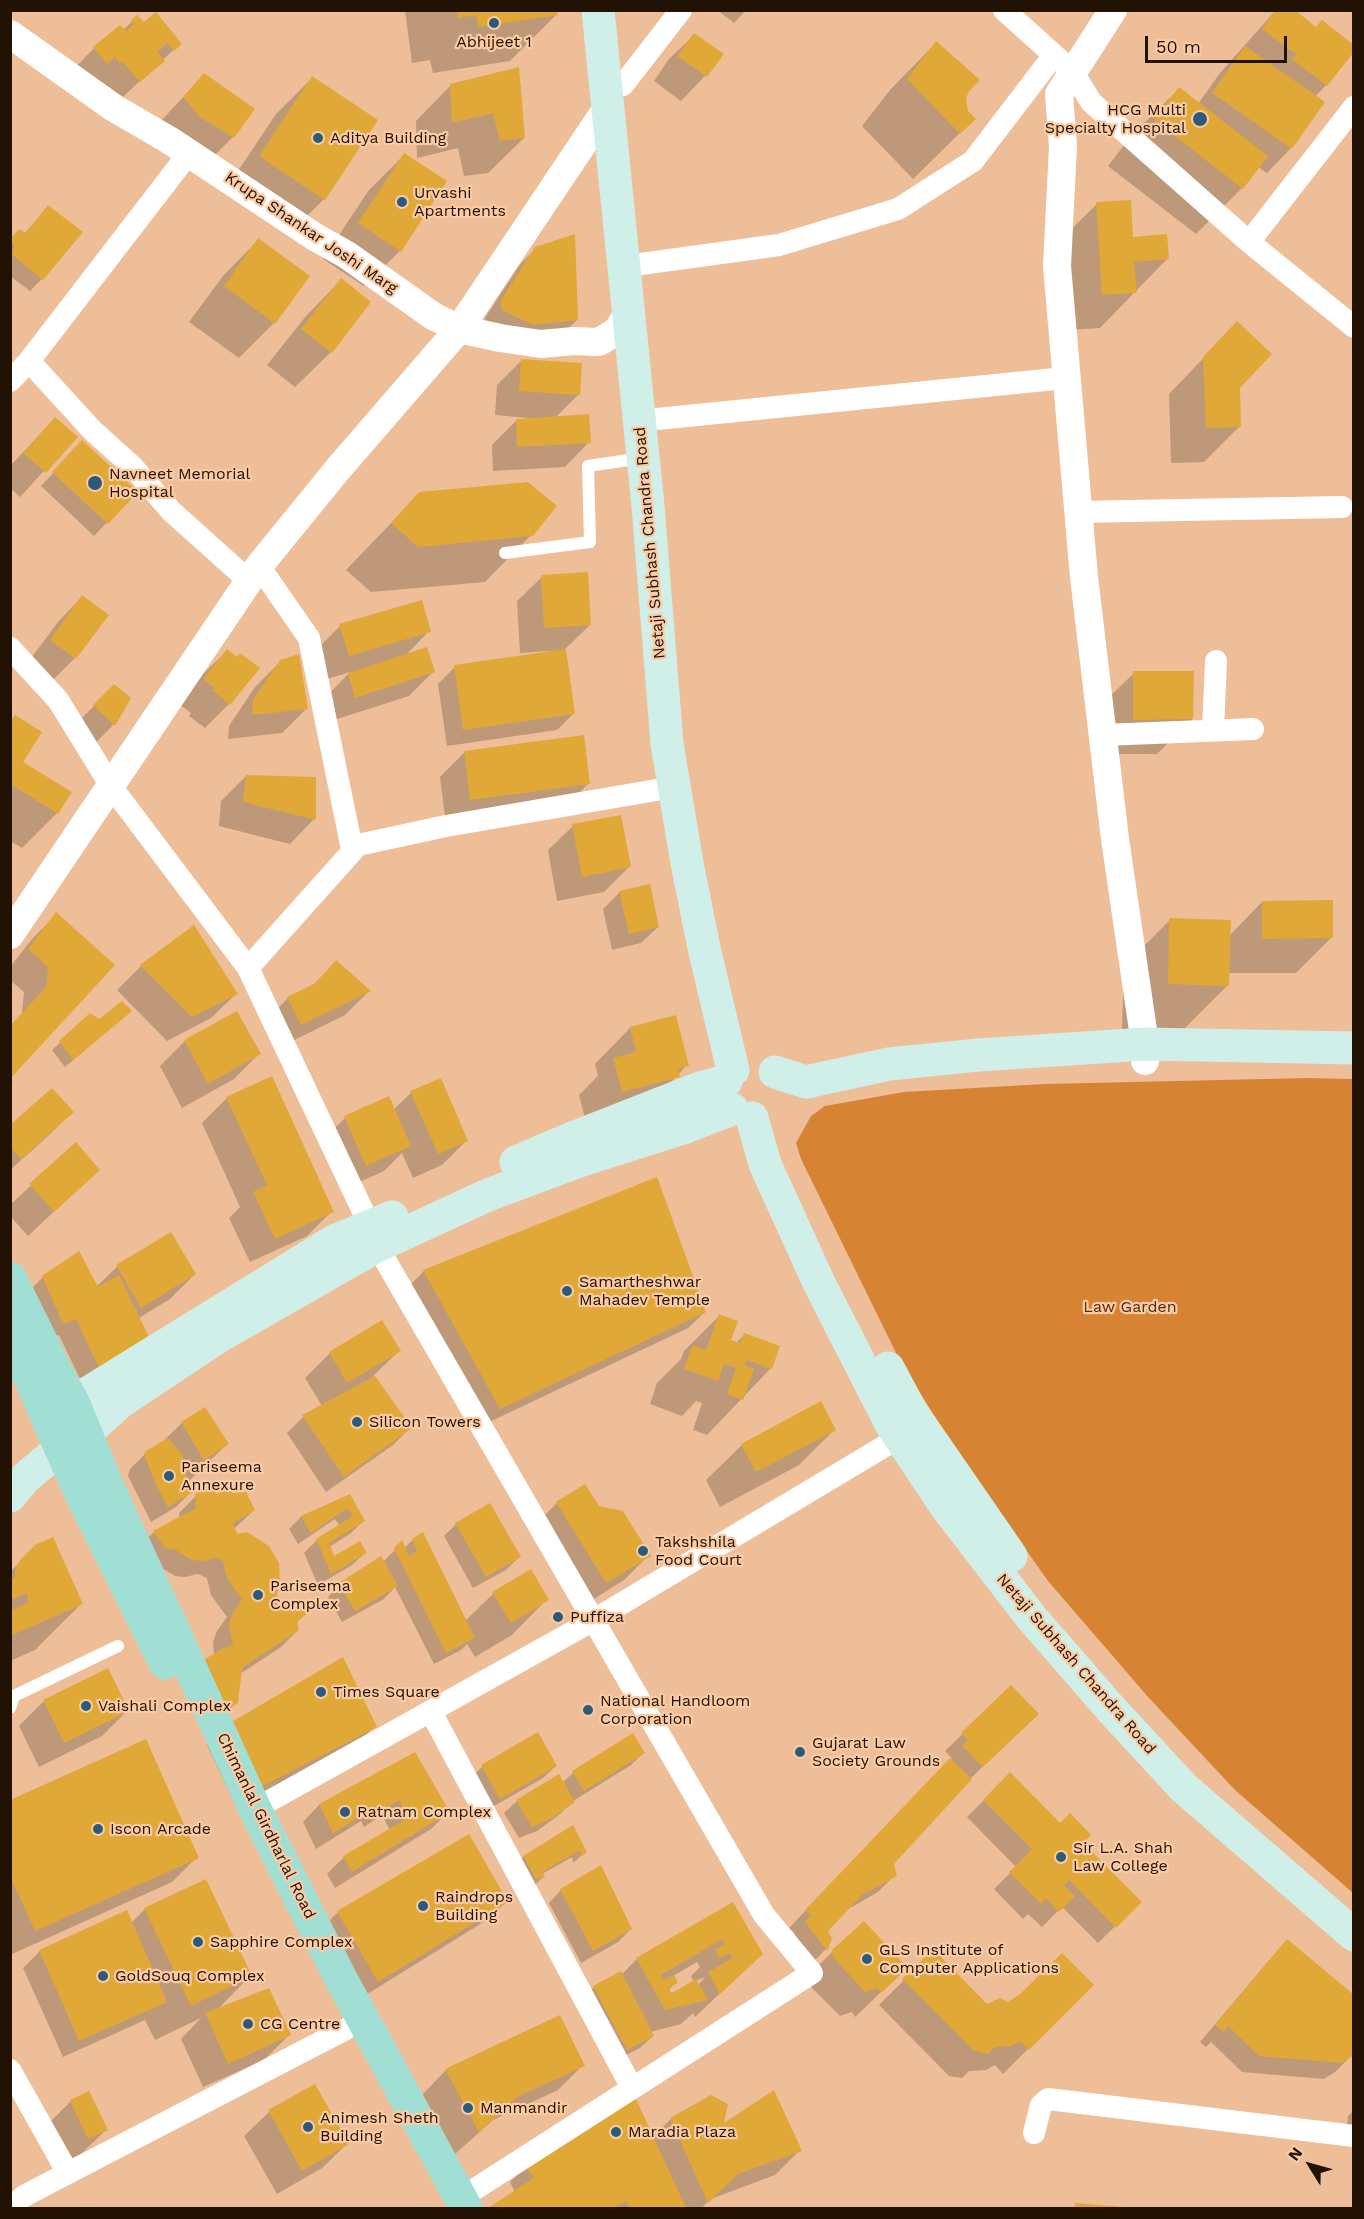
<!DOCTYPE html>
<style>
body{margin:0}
#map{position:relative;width:1364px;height:2219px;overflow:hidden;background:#edbe98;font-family:"Work Sans",sans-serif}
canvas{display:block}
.frame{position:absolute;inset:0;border:12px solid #221204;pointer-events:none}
.north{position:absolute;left:1280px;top:2135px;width:60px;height:60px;-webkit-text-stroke:4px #facba5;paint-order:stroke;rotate:307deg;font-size:16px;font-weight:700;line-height:24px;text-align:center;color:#221204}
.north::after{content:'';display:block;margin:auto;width:21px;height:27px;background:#221204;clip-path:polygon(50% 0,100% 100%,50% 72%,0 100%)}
.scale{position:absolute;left:1145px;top:36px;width:142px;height:27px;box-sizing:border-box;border:3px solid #221204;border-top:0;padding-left:8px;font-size:18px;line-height:21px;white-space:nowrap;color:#221204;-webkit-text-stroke:4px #facba5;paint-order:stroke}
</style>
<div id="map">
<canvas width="1364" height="2219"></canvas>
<div class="frame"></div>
<div class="north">N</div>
<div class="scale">50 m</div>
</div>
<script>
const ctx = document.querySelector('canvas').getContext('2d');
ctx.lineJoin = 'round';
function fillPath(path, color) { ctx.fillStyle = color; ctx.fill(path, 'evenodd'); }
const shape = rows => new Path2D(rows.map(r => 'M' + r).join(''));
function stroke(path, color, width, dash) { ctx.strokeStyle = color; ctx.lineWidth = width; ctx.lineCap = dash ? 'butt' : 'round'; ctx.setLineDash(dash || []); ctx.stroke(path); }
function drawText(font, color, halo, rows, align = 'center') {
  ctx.font = font + ' "Work Sans",sans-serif'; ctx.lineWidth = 4.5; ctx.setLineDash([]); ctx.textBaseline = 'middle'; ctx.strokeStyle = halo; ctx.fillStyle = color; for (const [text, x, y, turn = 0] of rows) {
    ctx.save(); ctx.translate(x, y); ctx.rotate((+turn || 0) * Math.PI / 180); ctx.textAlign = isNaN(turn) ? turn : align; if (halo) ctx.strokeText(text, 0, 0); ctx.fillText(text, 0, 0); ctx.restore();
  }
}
const green = shape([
 [1309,1078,1353,1079,1353,1893,1235,1790,1149,1698,1048,1581,952,1445,898,1357,801,1159,796,1143,811,1116,825,1106,904,1092,1045,1084]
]);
const shadow = shape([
 [405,10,556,10,556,15,510,61,433,73,430,60,412,63],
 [717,10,746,10,734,23],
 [1276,10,1316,28,1354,49,1326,85,1315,97,1291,148,1267,173,1258,167,1242,188,1196,234,1108,166,1132,135,1179,89,1198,104,1220,73],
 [137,17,143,24,180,44,114,105,70,73,94,48,123,30],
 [694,35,721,55,705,76,681,101,654,81,669,59],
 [936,43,967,90,964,98,966,112,974,119,913,179,862,126,890,90],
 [517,69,524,138,488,173,464,176,458,148,417,158,416,121,451,85],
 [204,75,233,137,208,162,159,123],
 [312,78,376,121,324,199,288,235,224,192,276,114],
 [404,155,400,251,364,286,323,259,369,190],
 [1097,204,1132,238,1168,258,1100,328,1068,330,1061,239],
 [48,207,42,279,30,291,10,276,10,240,24,234],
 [258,240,274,323,239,358,189,322,223,276],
 [536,248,577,320,560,336,486,327,485,318,519,266],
 [341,280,331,352,295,387,267,365,306,316],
 [1237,323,1240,426,1204,462,1171,463,1169,394],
 [522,360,579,394,555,418,589,442,565,467,493,471,492,445,517,420,528,420,528,418,495,415,497,385],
 [55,419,75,437,20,497,10,488,10,466],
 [70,455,136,492,94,536,41,486],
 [419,494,531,535,485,582,371,592,346,570],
 [542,577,590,625,565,649,574,713,557,730,447,746,438,684,455,667,548,653,548,651,520,653,517,601],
 [82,597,75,658,50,683,26,665,58,622],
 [340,626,429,631,405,656,433,672,409,696,331,721,324,699,350,672,324,680,315,651],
 [227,651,237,659,229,704,205,728,189,716,191,713,179,704,202,675],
 [281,661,307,708,282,733,228,739,229,726,255,687],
 [1134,673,1192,719,1157,754,1098,754,1098,708],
 [114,686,129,698,113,725,89,750,70,730],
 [10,721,21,762,57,813,22,848,10,841],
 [465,752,589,783,564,808,446,824,440,777],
 [246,776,314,819,290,844,219,826,221,801],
 [573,826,629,867,604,892,557,901,548,850],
 [620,892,658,927,641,943,612,950,603,909],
 [1262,902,1332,937,1296,973,1228,973,1228,985,1182,1031,1122,1030,1124,966,1170,920,1229,936],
 [56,915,113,965,22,1013,24,992,10,980,10,967,32,939],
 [336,962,369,991,345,1015,276,1049,264,1023,288,998,311,987],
 [141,966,236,994,211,1018,167,1041,117,990],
 [236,1013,259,1054,234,1079,182,1108,160,1066,184,1042],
 [90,1015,99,1021,122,1019,65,1067,52,1050],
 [630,1028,687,1065,643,1112,587,1126,579,1095,598,1076,595,1064],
 [411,1093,467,1140,442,1165,413,1178,402,1153,384,1171,341,1190,320,1142,345,1118,393,1110],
 [227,1098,332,1211,307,1236,250,1262,229,1218,240,1207,202,1123],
 [72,1112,47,1137,10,1170,10,1127],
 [76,1144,98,1170,28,1236,10,1216,10,1205],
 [171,1234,195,1274,170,1299,139,1318,151,1342,83,1385,59,1335,46,1339,26,1294,43,1277,96,1287,117,1267],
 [424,1271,705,1312,688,1328,483,1425,407,1288],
 [719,1316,729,1341,736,1343,744,1335,771,1368,707,1435,693,1430,702,1403,696,1401,682,1416,650,1404,657,1383,681,1359,684,1351],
 [399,1351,373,1376,410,1428,393,1445,326,1492,287,1433,303,1417,322,1406,305,1378,330,1353],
 [182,1423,227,1444,188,1482,193,1490,176,1507,151,1522,128,1476,130,1469,147,1452,160,1444],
 [834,1430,799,1465,720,1507,706,1480,742,1445],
 [585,1486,598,1507,649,1555,624,1580,581,1607,532,1528,557,1503],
 [196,1496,216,1496,254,1510,234,1529,281,1609,305,1614,296,1623,298,1630,281,1647,240,1674,236,1703,219,1720,213,1642,217,1631,227,1617,211,1595,207,1578,198,1574,185,1577,175,1576,157,1565,137,1549,154,1532,180,1518,179,1513],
 [349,1496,363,1521,351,1533,329,1547,333,1558,365,1553,352,1565,318,1585,304,1553,317,1540,340,1526,335,1519,298,1544,289,1529,301,1517],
 [456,1524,519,1557,506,1570,473,1588,444,1536],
 [413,1540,465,1621,493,1594,547,1599,512,1635,475,1657,467,1644,461,1650,434,1664,395,1587,384,1599,342,1622,328,1597,340,1584,383,1562,402,1543,404,1548],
 [36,1546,81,1604,35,1650,10,1661,10,1572],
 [107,1670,127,1711,102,1736,39,1767,19,1726,44,1701],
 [1011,1687,1037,1714,970,1779,892,1864,895,1875,878,1892,845,1911,826,1930,831,1939,825,1950,809,1966,790,1940,795,1933,789,1928,952,1758,945,1751],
 [375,1726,358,1743,236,1807,207,1745,224,1728],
 [538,1734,556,1766,543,1778,487,1810,469,1779,482,1767],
 [633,1735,643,1753,631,1765,573,1801,560,1814,537,1831,519,1838,504,1813,517,1801,562,1783,573,1773],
 [415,1754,448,1812,431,1829,335,1888,327,1874,344,1857,390,1830,382,1815,364,1827,361,1821,316,1849,303,1822,319,1805],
 [1010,1774,1140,1902,1098,1943,1062,1907,1042,1927,1028,1914,1023,1919,994,1889,1016,1867,967,1817],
 [10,1802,197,1857,172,1882,10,1955],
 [573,1827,585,1852,573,1863,572,1857,542,1874,543,1877,535,1885,515,1865,523,1857],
 [469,1836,507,1901,490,1918,361,1998,321,1929,338,1912],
 [561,1890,631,1929,618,1942,581,1963,549,1903],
 [732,1904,736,1978,695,2017,693,2013,681,2024,650,2032,653,2036,640,2048,614,2061,582,1999,594,1987,621,1975,637,1959],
 [697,1962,700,1967,691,1976,694,1982,671,1995,668,1991,676,1982,673,1976],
 [705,1977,698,1985,695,1981],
 [145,1909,250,1976,217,2010,289,2035,264,2060,203,2087,181,2039,201,2018,155,2040,145,2020,63,2057,23,1968,40,1951,131,1923],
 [1287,1941,1354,2053,1335,2072,1324,2079,1242,2072,1211,2042,1206,2047,1200,2042,1271,1958],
 [833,1951,906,1968,855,2017,852,2012,840,2016,811,1987,808,1976],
 [933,1951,987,2006,1008,2004,1092,1985,1003,2074,995,2065,986,2070,969,2071,962,2078,949,2076,879,2005],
 [583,2065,558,2090,493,2120,454,2155,422,2095,446,2070],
 [88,2093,106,2130,81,2154,63,2163,46,2126,71,2101],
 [1354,2110,1354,2142,1345,2141,1348,2116],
 [269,2112,347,2144,322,2168,277,2194,244,2136],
 [671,2119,722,2126,800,2150,775,2175,711,2199,701,2208,491,2208,515,2192,510,2182,526,2166,652,2138],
 [1076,2205,1128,2208,1072,2208]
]);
const building = shape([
 [457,10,557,10,558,15,479,27,476,15,458,18],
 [1276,10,1295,10,1316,27,1322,20,1354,45,1354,52,1327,86,1292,59,1296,54,1262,29],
 [156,12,182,44,174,51,167,43,157,52,165,61,140,82,123,62,120,64,115,57,107,64,93,47,120,25,126,31,134,24,131,20,137,15,144,22],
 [694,33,724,54,707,77,677,56],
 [936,41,980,80,969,91,966,98,968,111,976,119,960,134,907,79],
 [1245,46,1325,102,1292,149,1212,93],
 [519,67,525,138,500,141,493,113,452,123,450,84],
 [204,73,255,109,234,138,200,117,183,97],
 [312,76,378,120,325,200,259,156],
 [1179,87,1268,156,1243,189,1154,120],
 [404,153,447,181,401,252,358,223],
 [1131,200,1133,237,1167,234,1169,259,1134,262,1137,293,1102,295,1096,202],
 [48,205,83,232,43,280,11,254,15,245,10,242,10,239,19,229,26,233],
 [575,234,578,320,533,325,502,310,501,300,535,247],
 [258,238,310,276,275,324,224,286],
 [341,278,371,302,332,353,301,329],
 [1237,321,1272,354,1240,388,1241,427,1206,428,1203,357],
 [521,359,582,363,580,395,519,391],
 [589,414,591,443,517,447,516,419],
 [55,417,78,437,46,473,23,453],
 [82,440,138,492,108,524,52,472],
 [528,482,557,506,533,536,418,547,391,523,419,492],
 [588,572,591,625,544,628,541,575],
 [82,595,109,615,76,659,50,640],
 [422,600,431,632,349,656,339,624],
 [427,647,435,672,355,698,348,673],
 [227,649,237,657,240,653,260,668,230,705,212,690,215,688,203,679],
 [566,649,575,714,463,730,454,665],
 [299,654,308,709,252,715,253,700,280,660],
 [1133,671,1194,671,1193,719,1133,720],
 [114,684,131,698,115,726,93,705],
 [15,715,42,732,23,762,72,792,58,814,12,785,10,787,10,721],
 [584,735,590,784,470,800,464,751],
 [246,775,316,777,316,820,243,802],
 [621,815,631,867,582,877,572,824],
 [650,884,659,927,629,934,619,891],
 [1333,900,1333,938,1262,939,1262,901],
 [56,912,115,965,10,1079,10,1026,46,987,48,967,28,949],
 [1169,918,1231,920,1229,986,1168,984],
 [194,925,238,994,192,1017,140,965],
 [336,960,371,991,301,1025,287,997,316,983],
 [122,1001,132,1011,73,1060,59,1041,90,1013,99,1019],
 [237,1011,261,1054,208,1084,184,1040],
 [676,1015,689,1066,678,1069,680,1077,622,1092,613,1058,636,1052,630,1027],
 [272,1076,334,1212,275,1239,253,1192,267,1185,226,1097],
 [441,1078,468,1141,438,1154,410,1091],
 [52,1088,74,1112,21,1159,10,1147,10,1125],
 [389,1096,411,1146,366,1166,344,1116],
 [76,1142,100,1170,54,1212,29,1184],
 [657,1177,706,1312,500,1409,423,1270],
 [171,1232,196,1274,141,1308,116,1265],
 [79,1251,98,1287,119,1275,152,1343,100,1370,76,1319,63,1324,42,1276],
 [719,1314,738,1321,731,1340,740,1343,744,1333,780,1346,772,1369,747,1360,745,1365,754,1369,743,1400,727,1394,736,1368,724,1364,718,1381,684,1369,692,1346,706,1350],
 [382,1320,401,1351,347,1383,329,1352],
 [375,1376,412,1428,344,1477,302,1415],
 [821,1401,836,1430,756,1472,741,1444],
 [205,1407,229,1444,204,1460,181,1422],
 [168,1438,181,1453,184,1460,183,1470,195,1491,168,1507,155,1483,144,1454,146,1451],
 [585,1484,599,1506,623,1511,651,1556,606,1583,556,1502],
 [212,1485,217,1494,226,1487,233,1493,246,1492,255,1510,233,1523,237,1534,247,1532,269,1546,279,1563,280,1581,276,1599,282,1607,293,1598,307,1614,297,1621,299,1630,242,1668,238,1703,225,1710,197,1664,225,1647,233,1645,229,1624,233,1613,242,1599,227,1578,223,1561,215,1558,203,1561,192,1560,174,1549,165,1548,153,1531,196,1508,195,1494],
 [350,1494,365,1521,329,1543,334,1556,360,1541,367,1553,331,1574,316,1539,353,1516,348,1508,311,1533,301,1516],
 [490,1503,521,1557,486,1577,455,1523],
 [423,1532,475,1638,446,1653,394,1548,402,1540,409,1556,417,1551,412,1539],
 [53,1537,83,1604,10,1636,10,1611,28,1603,27,1593,10,1600,10,1579,15,1578,15,1570,21,1559,35,1545],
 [381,1556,398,1586,355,1611,339,1583],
 [531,1569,549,1600,511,1623,492,1592],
 [343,1657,377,1727,253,1791,223,1727],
 [108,1668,129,1711,64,1743,43,1700],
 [1011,1685,1039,1714,983,1767,962,1746,968,1740,961,1733],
 [538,1732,557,1766,500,1799,481,1765],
 [633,1733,645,1753,584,1791,572,1771],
 [146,1739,199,1858,35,1931,10,1876,10,1800],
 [415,1752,450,1812,352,1872,343,1856,408,1818,399,1800,381,1812,378,1806,333,1833,319,1804],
 [950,1758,972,1779,894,1864,897,1876,862,1895,828,1931,832,1939,827,1951,805,1922,811,1915,805,1910],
 [1010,1772,1060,1823,1070,1813,1091,1835,1083,1843,1142,1902,1116,1928,1069,1880,1064,1885,1075,1896,1059,1912,1046,1898,1041,1904,1009,1872,1032,1849,983,1800],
 [559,1774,575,1802,551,1819,532,1827,516,1800],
 [573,1825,587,1852,581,1857,580,1850,542,1872,545,1877,536,1879,523,1856],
 [469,1834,508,1902,378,1982,337,1911],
 [601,1865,632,1929,593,1951,560,1889],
 [206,1879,252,1976,191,2006,144,1908],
 [733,1902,763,1954,720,1994,708,1972,733,1958,730,1953,719,1958,715,1950,725,1944,722,1939,661,1975,664,1980,674,1975,678,1983,668,1988,672,1993,696,1979,708,2000,665,2010,636,1958],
 [127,1910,167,2002,79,2041,39,1950],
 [864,1921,908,1968,881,1993,877,1988,865,1992,833,1957,832,1950],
 [1287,1939,1354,1995,1354,2055,1342,2063,1259,2056,1228,2026,1224,2032,1215,2025],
 [933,1949,987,2004,1000,1998,1008,2002,1020,1994,1062,1953,1094,1985,1029,2050,1020,2041,1012,2046,995,2047,988,2054,974,2051,902,1979],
 [621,1971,654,2036,627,2050,593,1986],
 [269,1988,291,2035,228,2064,205,2013],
 [560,2015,585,2066,519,2096,479,2132,445,2069],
 [315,2084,349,2144,302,2171,268,2110],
 [774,2090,802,2151,738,2174,708,2203,670,2118,711,2095,728,2104,724,2123],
 [89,2091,108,2130,88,2139,70,2100],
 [636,2099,686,2208,630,2208,626,2201,613,2208,488,2208,534,2178,525,2165],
 [1075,2203,1124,2207,1124,2208,1076,2208]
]);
const service = shape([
 [505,553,590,542,588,466,642,458],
 [10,1708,14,1696,118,1646]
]);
const minor = shape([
 [1004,10,1073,72,1091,102,1249,242,1354,327],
 [623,85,681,10],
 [1249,242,1354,107],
 [641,264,779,245,898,209,973,161,1054,55],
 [29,361,189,153],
 [10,381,29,361,92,430,133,467,171,511,249,581],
 [657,419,1065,378],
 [1077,512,1342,507],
 [259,566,309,638,352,849],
 [10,648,58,700,111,786,248,968,370,1226,377,1246,764,1915,812,1973,461,2198],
 [1213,730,1216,661],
 [1103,735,1253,729],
 [248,968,358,845,446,826,674,787],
 [431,1712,632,2088],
 [255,1809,594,1620,900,1437],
 [10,2070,68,2173],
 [1034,2133,1041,2105,1048,2099,1354,2136],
 [10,2208,24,2196,68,2173,346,2029]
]);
const tertiary = shape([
 [1113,10,1059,94,1063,146,1057,266,1084,577,1115,839,1145,1044,1145,1061],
 [10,34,114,108,169,140,315,237,347,255,433,316,459,329,500,338,541,344,574,341,599,342,617,331,628,313],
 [10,935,259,566,338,469,459,329,607,108]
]);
const secondary = shape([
 [598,10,648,506,667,744,687,863,704,948,733,1070],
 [775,1072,806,1082,889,1064,978,1055,1145,1044,1354,1048],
 [752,1118,765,1164,819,1283,891,1424,947,1508,1031,1617,1111,1709,1184,1788,1354,1935],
 [516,1162,575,1137,697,1089,726,1081],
 [888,1368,911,1411,1011,1556],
 [56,1425,73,1402,334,1241,392,1217],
 [10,1496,24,1479,62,1447,86,1433,120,1402,218,1337,377,1246,488,1195,582,1160,683,1128,732,1109]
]);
const primary = shape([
 [10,1278,58,1375,73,1402,107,1485,255,1809,341,1979,466,2208],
 [10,1333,80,1492,165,1663]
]);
const markers = [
 [494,23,6,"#2c5a7a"],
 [1200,119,8,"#2c5a7a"],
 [318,138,6,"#2c5a7a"],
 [402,202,6,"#2c5a7a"],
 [95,483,8,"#2c5a7a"],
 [567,1291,6,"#2c5a7a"],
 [357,1422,6,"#2c5a7a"],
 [169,1476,6,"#2c5a7a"],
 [643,1551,6,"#2c5a7a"],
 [258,1595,6,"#2c5a7a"],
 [558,1617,6,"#2c5a7a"],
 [321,1692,6,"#2c5a7a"],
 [86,1706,6,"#2c5a7a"],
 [588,1710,6,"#2c5a7a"],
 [800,1752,6,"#2c5a7a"],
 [345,1812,6,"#2c5a7a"],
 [98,1829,6,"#2c5a7a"],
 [1061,1857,6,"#2c5a7a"],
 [423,1906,6,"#2c5a7a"],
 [198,1942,6,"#2c5a7a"],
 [867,1959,6,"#2c5a7a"],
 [103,1976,6,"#2c5a7a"],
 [248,2024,6,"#2c5a7a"],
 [468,2108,6,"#2c5a7a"],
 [308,2127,6,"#2c5a7a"],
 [616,2132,6,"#2c5a7a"]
];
const poiNames = [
 ["Abhijeet 1",494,42,"center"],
 ["HCG Multi",1186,110,"right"],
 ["Specialty Hospital",1186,128,"right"],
 ["Aditya Building",330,138],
 ["Urvashi",414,193],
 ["Apartments",414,211],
 ["Navneet Memorial",109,474],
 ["Hospital",109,492],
 ["Samartheshwar",579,1282],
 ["Mahadev Temple",579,1300],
 ["Silicon Towers",369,1422],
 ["Pariseema",181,1467],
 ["Annexure",181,1485],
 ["Takshshila",655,1542],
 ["Food Court",655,1560],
 ["Pariseema",270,1586],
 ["Complex",270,1604],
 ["Puffiza",570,1617],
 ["Times Square",333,1692],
 ["National Handloom",600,1701],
 ["Corporation",600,1719],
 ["Vaishali Complex",98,1706],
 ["Gujarat Law",812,1743],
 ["Society Grounds",812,1761],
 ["Ratnam Complex",357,1812],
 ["Iscon Arcade",110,1829],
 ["Sir L.A. Shah",1073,1848],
 ["Law College",1073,1866],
 ["Raindrops",435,1897],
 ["Building",435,1915],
 ["Sapphire Complex",210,1942],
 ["GLS Institute of",879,1950],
 ["Computer Applications",879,1968],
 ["GoldSouq Complex",115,1976],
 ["CG Centre",260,2024],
 ["Manmandir",480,2108],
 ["Animesh Sheth",320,2118],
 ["Building",320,2136],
 ["Maradia Plaza",628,2132]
];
const streetNames = [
 ["Krupa Shankar Joshi Marg",311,233,34],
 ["Netaji Subhash Chandra Road",650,543,-95],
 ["Netaji Subhash Chandra Road",1076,1664,49],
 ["Chimanlal Girdharlal Road",266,1826,64]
];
const parkNames = [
 ["Law Garden",1130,1307]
];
fillPath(green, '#d68434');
fillPath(shadow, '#0003');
fillPath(building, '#e0a837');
stroke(service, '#fff', 12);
stroke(minor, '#fff', 22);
stroke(tertiary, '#fff', 28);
stroke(secondary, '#d0efe9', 33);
stroke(primary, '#a1dfd4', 33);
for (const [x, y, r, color] of markers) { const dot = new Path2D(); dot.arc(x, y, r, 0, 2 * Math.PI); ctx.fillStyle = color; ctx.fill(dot); stroke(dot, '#facba5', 2); }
drawText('16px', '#221204', '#facba5', poiNames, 'left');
drawText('16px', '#221204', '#facba5', streetNames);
drawText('16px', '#4f2c0b', '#facba5', parkNames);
</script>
